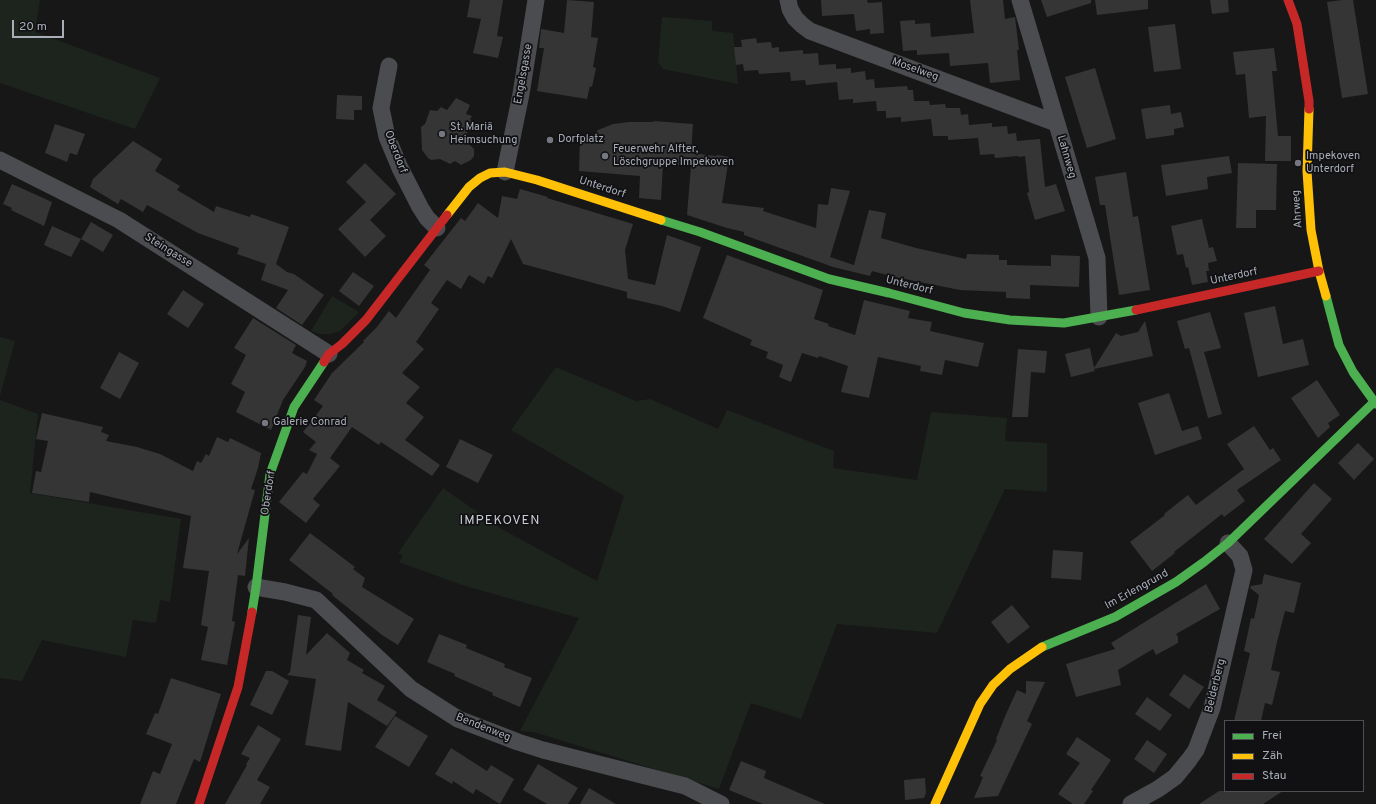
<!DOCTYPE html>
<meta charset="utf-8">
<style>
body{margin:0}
#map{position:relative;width:1376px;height:804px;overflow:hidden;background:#171717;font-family:Overpass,sans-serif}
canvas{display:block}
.legend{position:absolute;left:1224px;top:720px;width:140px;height:72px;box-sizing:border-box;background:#111113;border:1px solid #4d4f55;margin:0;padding:5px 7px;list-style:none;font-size:12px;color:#a8adb8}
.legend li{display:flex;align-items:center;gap:8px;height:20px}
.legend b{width:20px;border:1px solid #4d4f55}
.scale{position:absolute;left:12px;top:20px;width:52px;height:18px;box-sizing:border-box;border:2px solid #a8adb8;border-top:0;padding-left:5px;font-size:12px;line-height:14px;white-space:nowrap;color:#a8adb8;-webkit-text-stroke:3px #111113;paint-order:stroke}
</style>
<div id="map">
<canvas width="1376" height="804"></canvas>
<ul class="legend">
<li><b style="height:5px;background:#4caf50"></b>Frei</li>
<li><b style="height:5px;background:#ffc107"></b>Zäh</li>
<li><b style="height:5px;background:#c62828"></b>Stau</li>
</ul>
<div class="scale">20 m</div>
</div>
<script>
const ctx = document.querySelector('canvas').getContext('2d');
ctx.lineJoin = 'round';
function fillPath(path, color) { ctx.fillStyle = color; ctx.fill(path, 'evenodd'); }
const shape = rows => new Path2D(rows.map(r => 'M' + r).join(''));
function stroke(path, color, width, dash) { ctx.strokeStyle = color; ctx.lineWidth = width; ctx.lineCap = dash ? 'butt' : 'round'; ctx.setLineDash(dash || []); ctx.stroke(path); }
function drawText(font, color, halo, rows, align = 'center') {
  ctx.font = font + ' Overpass,sans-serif'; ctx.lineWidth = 3.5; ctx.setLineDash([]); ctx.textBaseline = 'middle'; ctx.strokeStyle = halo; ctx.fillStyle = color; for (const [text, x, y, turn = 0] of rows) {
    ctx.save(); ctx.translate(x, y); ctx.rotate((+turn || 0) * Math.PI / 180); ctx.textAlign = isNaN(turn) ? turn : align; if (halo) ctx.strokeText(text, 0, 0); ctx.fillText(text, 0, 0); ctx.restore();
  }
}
const green = shape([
 [0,0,40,0,35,32,160,78,135,129,0,83],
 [662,17,712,21,712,31,733,33,738,84,663,69,658,62],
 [332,296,359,312,340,331,330,334,319,334,311,331],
 [0,337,15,341,0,396],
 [556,367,636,401,650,399,718,429,727,410,834,451,833,468,917,480,931,412,1007,418,1005,441,1047,443,1047,492,1005,489,937,633,837,624,801,719,751,703,719,789,534,732,520,731,579,618,462,585,399,562,403,556,398,553,443,488,500,528,597,581,624,496,511,430],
 [0,400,38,414,30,493,181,519,170,602,160,600,156,623,133,620,126,657,42,640,22,681,0,678]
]);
const building = shape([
 [470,0,503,0,497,36,503,37,498,58,473,53,481,19,467,17],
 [567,0,594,2,591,37,598,38,593,67,596,68,592,87,590,86,587,99,537,91,544,48,539,48,541,29,564,33],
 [821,0,867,0,868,3,882,2,884,33,870,34,870,29,856,31,854,14,822,16],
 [970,0,1003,0,1005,19,1015,17,1019,50,1017,50,1020,80,990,83,988,63,950,66,949,53,917,55,917,50,903,51,900,21,915,20,915,24,930,23,931,37,974,33],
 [1041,0,1091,0,1091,3,1047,17],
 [1095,0,1148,0,1148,9,1097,15],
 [1210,0,1228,0,1229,12,1212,14],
 [1342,0,1353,0,1368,94,1342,98,1327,2],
 [1175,24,1181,69,1154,72,1148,27],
 [756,38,757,43,771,42,772,48,779,47,779,52,803,50,803,54,818,53,819,65,836,64,836,69,851,68,851,73,865,71,866,80,874,79,875,88,907,86,908,90,913,90,914,101,929,101,930,105,945,104,946,108,960,108,961,115,968,114,969,125,992,123,992,127,1007,126,1008,134,1016,133,1017,141,1040,139,1045,187,1056,184,1065,211,1035,220,1027,193,1029,192,1025,156,1019,157,1018,156,995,158,994,154,980,155,978,138,948,140,948,136,933,136,931,119,901,122,901,117,886,118,886,111,877,111,876,101,853,103,853,99,839,100,837,82,806,85,805,80,791,81,790,72,759,74,758,70,744,71,743,64,736,65,734,47,742,47,741,40],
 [1274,48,1277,71,1272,71,1278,136,1291,136,1291,161,1265,161,1266,116,1249,118,1245,74,1236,75,1233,52],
 [1095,68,1116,139,1087,148,1065,77],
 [337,95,362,96,362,110,354,110,354,120,336,119],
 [456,98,470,105,466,114,472,116,470,119,472,123,464,139,474,149,474,156,471,160,461,165,455,161,450,164,440,159,431,160,428,158,422,150,421,127,425,124,430,110,437,111,441,107,447,110],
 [1170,105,1171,114,1181,112,1184,127,1174,129,1174,135,1146,139,1141,109],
 [654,121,693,124,691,153,716,156,717,155,729,157,722,203,764,208,763,211,816,228,818,204,828,205,831,188,850,191,830,257,854,265,869,210,886,213,881,238,916,248,966,259,967,254,999,255,999,260,1007,260,1007,265,1051,266,1051,255,1080,256,1079,287,1030,285,1030,299,1006,298,1006,292,960,290,895,277,872,271,870,276,833,267,744,235,744,232,727,228,687,215,691,166,663,164,661,200,639,198,640,176,579,171,580,138,589,139,598,130,613,124,629,122,653,122],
 [55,124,85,134,77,155,70,153,67,162,45,153],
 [133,141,162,159,155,171,180,186,177,190,214,212,216,206,250,217,251,214,289,227,276,264,287,272,294,274,324,295,302,325,276,308,288,290,261,280,266,264,237,254,239,248,198,233,147,205,143,212,121,199,118,204,90,187,93,179],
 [1229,156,1232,173,1207,177,1208,189,1166,196,1161,165],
 [365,163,396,194,370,220,386,236,365,257,338,229,366,202,346,182],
 [1238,163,1277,164,1276,210,1256,210,1256,228,1236,228],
 [1126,172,1133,217,1138,216,1150,290,1119,295,1105,205,1100,205,1095,177],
 [12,184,52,202,44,226,11,210,12,208,3,204],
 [520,189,548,197,547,198,633,224,625,250,628,279,655,285,667,235,701,247,680,312,662,306,627,298,627,292,523,264,511,239,492,278,488,276,484,284,469,275,461,289,447,280,431,303,439,309,416,342,424,349,402,373,420,387,406,403,424,417,405,440,440,465,432,476,381,442,379,445,352,427,330,458,340,466,313,499,320,505,306,523,279,502,303,472,307,474,317,454,309,450,316,442,303,432,323,406,314,400,332,373,364,342,363,341,376,328,389,311,396,318,430,270,424,265,461,218,465,221,478,203,498,218,502,196,517,199],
 [1202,219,1209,248,1213,247,1217,261,1208,263,1209,271,1206,271,1208,282,1192,285,1188,267,1186,268,1183,254,1177,255,1171,226],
 [91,222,113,235,103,252,81,239,71,257,44,245,52,226,81,239],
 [727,255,823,290,814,319,829,324,828,326,855,335,864,300,910,311,908,318,932,322,930,331,984,343,978,367,945,360,942,375,920,371,921,366,878,357,869,398,841,392,848,366,819,356,818,358,802,353,791,382,779,377,783,365,766,358,768,352,750,345,752,340,703,318],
 [353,272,374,286,359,306,339,291],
 [183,290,204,304,188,328,167,314],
 [1275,306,1283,344,1303,339,1309,365,1258,377,1244,313],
 [1210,312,1221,348,1204,352,1222,414,1208,418,1189,348,1185,349,1177,321],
 [253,318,296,345,292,353,307,361,305,367,283,400,271,430,236,412,245,392,231,384,246,355,234,348],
 [1145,321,1153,356,1094,369,1095,371,1071,377,1065,354,1090,348,1094,368,1116,333,1121,336,1138,332],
 [1018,349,1047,351,1045,373,1031,372,1028,417,1012,417],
 [119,352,139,363,120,399,100,388],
 [1317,380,1340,415,1328,423,1330,427,1318,438,1291,398],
 [1169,393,1182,431,1198,426,1202,439,1155,455,1138,403],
 [42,413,103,427,101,432,109,435,106,441,137,447,160,454,193,471,197,461,201,463,206,454,209,456,217,437,228,442,230,438,261,453,258,468,251,489,255,490,237,554,249,538,245,576,238,575,232,621,235,622,227,665,201,660,208,627,201,625,209,571,183,568,191,516,90,492,89,502,32,493,36,471,41,472,48,441,36,439],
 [1254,426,1270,450,1273,448,1281,460,1237,490,1245,501,1224,517,1222,514,1174,552,1175,553,1152,571,1130,542,1165,515,1164,514,1188,495,1196,505,1244,469,1227,444],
 [460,439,493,455,478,483,446,467],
 [1358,443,1374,459,1354,480,1338,463],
 [1314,483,1332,499,1301,534,1311,543,1292,564,1264,539],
 [310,533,355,567,353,569,365,578,362,587,414,619,398,645,382,635,332,595,333,594,289,560],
 [1053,550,1083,552,1081,580,1051,578],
 [1264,574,1301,583,1294,613,1285,611,1277,642,1271,670,1280,672,1272,705,1265,703,1261,721,1234,721,1250,653,1244,651,1251,618,1254,619,1259,595,1250,588,1251,586,1262,584],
 [1206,584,1220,609,1176,634,1178,637,1178,643,1156,655,1153,649,1118,670,1121,685,1076,697,1066,664,1115,649,1111,643],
 [1012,605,1030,627,1008,644,991,622],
 [298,615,311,617,306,655,327,633,350,653,347,660,364,670,362,673,385,686,377,700,397,712,387,726,348,702,341,751,305,745,316,679,287,675,290,672],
 [439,634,467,645,466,648,505,664,504,667,532,678,520,707,492,695,493,693,454,676,455,674,427,662],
 [266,671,272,671,289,681,272,715,250,705],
 [1184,674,1204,687,1189,709,1169,695],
 [171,678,221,694,200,762,194,759,176,804,140,804,153,771,160,774,172,744,146,734,155,713,158,714],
 [1026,681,1045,682,1027,721,1032,724,1023,743,998,796,974,798,983,777,980,776,997,740,996,739,1006,714,1017,690,1026,694],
 [1147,697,1172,715,1160,731,1135,714],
 [395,716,428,736,409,767,375,747],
 [258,725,281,739,257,780,270,787,260,804,225,804,247,765,246,764,250,758,241,754],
 [1077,737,1111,760,1091,790,1093,791,1084,804,1073,804,1058,794,1080,763,1066,754],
 [1147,740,1167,754,1154,773,1134,759],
 [451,748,487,771,491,765,514,779,500,804,476,789,473,794,453,781,452,784,435,774],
 [741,761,766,771,764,778,825,804,763,804,729,790],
 [538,764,578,788,568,804,547,804,523,790],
 [925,778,926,793,924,798,905,800,904,780],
 [589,788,616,804,580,804],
 [1219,791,1283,791,1263,804,1199,804]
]);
const street = shape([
 [788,0,790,9,795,18,802,25,810,31,1056,123],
 [1020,0,1097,258,1099,317],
 [389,66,381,108,387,137,400,168,420,207,427,218,437,228],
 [0,160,119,220,329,354],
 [505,172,521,94,536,0],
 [256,587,285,592,316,600,411,689,458,719,518,742,543,750,685,786,721,804],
 [1131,804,1158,789,1175,777,1189,760,1196,750,1212,708,1244,570,1240,556,1228,543]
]);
const fast = shape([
 [661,220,700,232,829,279,889,293,964,313,1010,320,1064,323,1136,310],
 [1326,296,1339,345,1353,372,1376,404],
 [252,612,256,587,270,474,294,407,324,362],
 [1042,647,1115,617,1176,582,1204,562,1228,543,1374,402]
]);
const slow = shape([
 [1309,109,1307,171,1311,230,1319,271,1326,296],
 [447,215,469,187,480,178,490,173,505,172,537,180,661,220],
 [935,804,980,704,993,685,1010,669,1042,647]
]);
const jam = shape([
 [1288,0,1297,24,1309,101,1309,109],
 [1136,310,1319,271],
 [324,362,329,354,342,344,366,320,447,215],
 [199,804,238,687,252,612]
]);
const markers = [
 [442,134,4,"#757880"],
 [550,140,4,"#757880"],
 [605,156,4,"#757880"],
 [1298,163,4,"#757880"],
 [265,423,4,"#757880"]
];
const streetNames = [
 ["Moselweg",915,70,20],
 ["Engelsgasse",524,74,-80],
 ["Oberdorf",395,152,69],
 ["Lahnweg",1066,157,74],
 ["Unterdorf",602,188,18],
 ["Ahrweg",1298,209,-94],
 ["Steingasse",168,251,32],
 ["Unterdorf",1234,277,-12],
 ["Unterdorf",909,286,14],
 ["Oberdorf",269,493,-81],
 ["Im Erlengrund",1137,590,-29],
 ["Belderberg",1216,686,-76],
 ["Bendenweg",483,728,22]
];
const poiNames = [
 ["St. Mariä",450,128],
 ["Heimsuchung",450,141],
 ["Dorfplatz",558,140],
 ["Feuerwehr Alfter,",613,150],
 ["Löschgruppe Impekoven",613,163],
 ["Impekoven",1306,157],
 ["Unterdorf",1306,170],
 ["Galerie Conrad",273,423]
];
const quarterNames = [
 ["IMPEKOVEN",500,521]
];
fillPath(green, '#1d241e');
fillPath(building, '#353536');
stroke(street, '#4b4c50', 17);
stroke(fast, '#4caf50', 9);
stroke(slow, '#ffc107', 9);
stroke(jam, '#c62828', 9);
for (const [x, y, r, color] of markers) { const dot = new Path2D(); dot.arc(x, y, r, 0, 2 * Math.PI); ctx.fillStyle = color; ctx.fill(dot); stroke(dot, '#111113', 1.5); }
drawText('11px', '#a8adb8', '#111113', streetNames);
drawText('11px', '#a8adb8', '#111113', poiNames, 'left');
ctx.letterSpacing = '1px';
drawText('13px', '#c9ccd4', '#111113', quarterNames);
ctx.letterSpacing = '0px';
</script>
